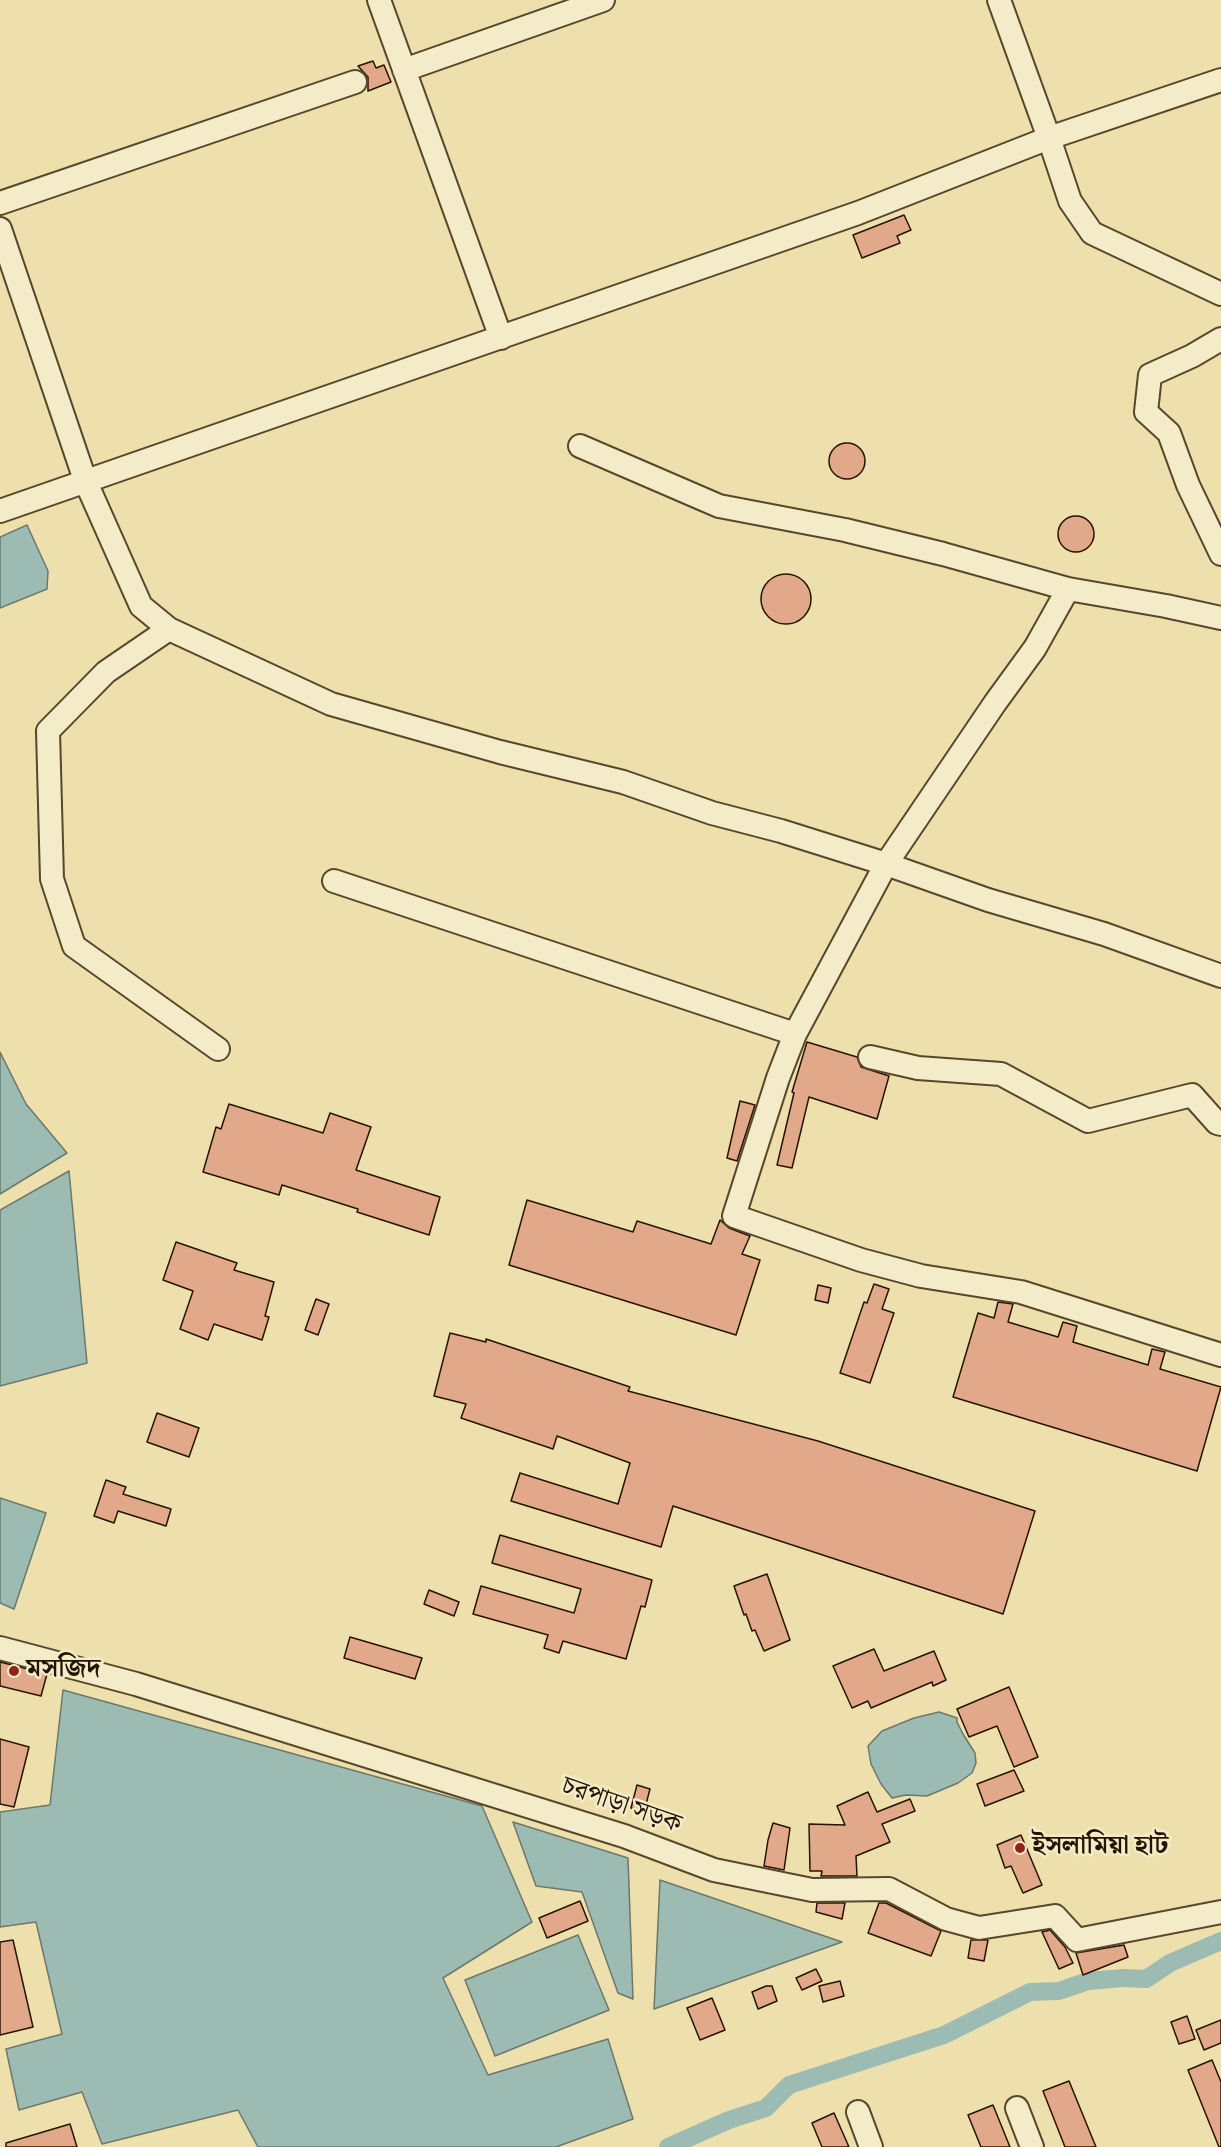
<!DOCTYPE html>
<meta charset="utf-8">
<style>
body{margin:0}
canvas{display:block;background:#eee0ac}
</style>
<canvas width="1221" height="2147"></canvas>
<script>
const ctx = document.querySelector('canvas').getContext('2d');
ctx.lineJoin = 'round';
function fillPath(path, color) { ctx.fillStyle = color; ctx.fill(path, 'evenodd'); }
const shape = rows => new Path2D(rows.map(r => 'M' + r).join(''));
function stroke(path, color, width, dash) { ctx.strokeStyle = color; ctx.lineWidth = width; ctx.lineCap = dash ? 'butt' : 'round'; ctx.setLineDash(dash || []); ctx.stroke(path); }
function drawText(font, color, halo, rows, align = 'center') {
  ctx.font = font + ' "IM FELL DW Pica","Noto Serif Bengali",serif'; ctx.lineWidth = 5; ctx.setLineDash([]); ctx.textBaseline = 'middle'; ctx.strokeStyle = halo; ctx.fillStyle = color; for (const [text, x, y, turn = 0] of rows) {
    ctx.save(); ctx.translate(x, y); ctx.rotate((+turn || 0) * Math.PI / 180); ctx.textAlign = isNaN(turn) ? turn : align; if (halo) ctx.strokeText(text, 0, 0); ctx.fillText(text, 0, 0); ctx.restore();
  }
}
const water = shape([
 [27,525,48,571,47,589,0,608,0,537,27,525],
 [0,1052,26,1104,67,1153,0,1194,0,1052],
 [69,1171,87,1363,0,1386,0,1210,69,1171],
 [0,1498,46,1513,14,1609,0,1603,0,1498],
 [63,1690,482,1806,532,1922,443,1978,488,2075,608,2039,633,2119,556,2147,258,2147,238,2110,102,2144,82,2092,19,2110,6,2049,62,2034,36,1922,0,1927,0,1812,50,1805,63,1690],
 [939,1712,957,1718,957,1722,963,1734,975,1753,976,1763,972,1773,958,1783,927,1796,906,1795,892,1798,881,1784,871,1764,868,1746,882,1731,914,1718,939,1712],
 [513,1822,628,1858,633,1999,618,1993,582,1892,536,1886,513,1822],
 [660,1880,842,1942,654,2009,660,1880],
 [578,1935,609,2010,495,2056,465,1980,578,1935]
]);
const canal = shape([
 [668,2147,729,2120,766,2108,789,2085,944,2035,1030,1992,1059,1991,1088,1981,1123,1978,1146,1979,1170,1963,1221,1941]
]);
const building = shape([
 [373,61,376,68,384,65,391,82,368,91,368,77,358,66,373,61],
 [904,215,911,230,897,236,900,243,862,258,853,235,904,215],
 '829 461a18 18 0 1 1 36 0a18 18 0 1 1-36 0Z',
 '1058 534a18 18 0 1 1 36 0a18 18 0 1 1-36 0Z',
 '761 599a25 25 0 1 1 50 0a25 25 0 1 1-50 0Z',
 [807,1042,857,1057,861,1067,889,1076,877,1119,809,1097,792,1168,777,1165,794,1093,792,1092,807,1042],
 [740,1101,755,1105,737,1161,727,1158,740,1101],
 [229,1104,323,1133,330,1113,371,1127,356,1170,440,1197,429,1235,357,1212,358,1209,282,1185,279,1195,203,1172,216,1127,221,1129,229,1104],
 [527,1200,633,1232,637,1221,711,1244,720,1220,729,1228,750,1236,742,1254,760,1260,736,1335,509,1265,527,1200],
 [176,1242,237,1263,234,1270,274,1282,265,1316,269,1317,262,1340,214,1324,208,1340,180,1329,193,1291,163,1280,176,1242],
 [874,1284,889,1289,882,1309,894,1313,870,1383,840,1373,864,1302,867,1303,874,1284],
 [818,1285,831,1288,828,1303,815,1300,818,1285],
 [316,1299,329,1304,318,1335,305,1330,316,1299],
 [998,1302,1013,1304,1008,1322,1058,1337,1063,1322,1077,1326,1073,1342,1148,1365,1152,1349,1165,1352,1160,1369,1221,1387,1197,1471,953,1397,978,1313,994,1318,998,1302],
 [450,1333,486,1342,486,1339,630,1387,628,1391,818,1441,1035,1511,1003,1614,673,1506,661,1547,511,1501,520,1473,618,1504,630,1463,557,1436,553,1449,461,1418,466,1404,434,1396,450,1333],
 [157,1413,199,1428,189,1457,147,1442,157,1413],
 [106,1480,126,1487,123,1494,171,1509,166,1526,118,1511,114,1523,94,1516,106,1480],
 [500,1535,652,1580,645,1607,641,1606,626,1659,563,1641,559,1653,544,1648,548,1635,473,1614,481,1586,574,1613,581,1589,492,1563,500,1535],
 [767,1574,790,1640,764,1651,755,1630,752,1631,746,1614,744,1615,734,1586,767,1574],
 [429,1590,459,1602,454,1616,424,1604,429,1590],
 [350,1637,422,1658,415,1679,344,1658,350,1637],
 [874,1649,884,1671,934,1651,946,1680,933,1686,932,1682,871,1708,868,1701,852,1708,833,1666,874,1649],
 [0,1662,47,1674,41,1696,0,1686,0,1662],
 [1009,1687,1038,1757,1014,1767,997,1726,969,1737,957,1709,1009,1687],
 [0,1739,29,1747,14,1807,0,1804,0,1739],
 [1014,1770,1024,1791,985,1806,977,1784,1014,1770],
 [637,1785,650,1789,644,1812,631,1808,637,1785],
 [868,1792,877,1812,910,1799,915,1811,882,1824,890,1842,856,1856,857,1876,821,1876,822,1871,810,1871,809,1824,845,1825,837,1806,868,1792],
 [773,1823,790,1828,784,1870,764,1866,768,1840,773,1823],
 [1021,1835,1042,1885,1023,1893,1011,1866,1005,1868,997,1845,1021,1835],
 [580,1901,588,1921,547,1938,539,1918,580,1901],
 [817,1903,845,1903,842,1919,816,1912,817,1903],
 [879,1903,886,1903,941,1931,931,1956,868,1933,879,1903],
 [1050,1930,1065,1947,1073,1963,1059,1969,1042,1932,1050,1930],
 [13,1940,33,2027,0,2035,0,1942,13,1940],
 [971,1940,988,1940,984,1961,968,1958,971,1940],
 [1124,1945,1128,1957,1083,1975,1076,1953,1124,1945],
 [816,1969,822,1981,802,1990,796,1978,816,1969],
 [840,1981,844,1996,823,2002,819,1986,840,1981],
 [766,1986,772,1986,777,2001,758,2009,752,1992,766,1986],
 [712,1998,725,2030,700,2040,687,2008,712,1998],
 [1187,2016,1195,2039,1179,2044,1171,2022,1187,2016],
 [1221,2020,1221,2043,1204,2050,1196,2030,1221,2020],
 [1212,2060,1221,2082,1221,2147,1219,2147,1188,2070,1212,2060],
 [1069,2081,1096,2147,1065,2147,1043,2091,1069,2081],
 [993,2105,1010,2147,981,2147,968,2115,993,2105],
 [834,2113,849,2147,822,2147,812,2123,834,2113],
 [70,2124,77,2147,6,2147,6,2143,70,2124]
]);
const minor = shape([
 [379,0,501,338],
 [404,70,603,0],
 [1221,80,1049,138,1070,201,1092,233,1221,294],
 [0,203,355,82],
 [0,229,85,480,141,606,169,629],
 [1221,339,1192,356,1150,375,1146,412,1169,433,1188,485,1221,554],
 [580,446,719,506,845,530,943,554,1068,589,1166,606,1221,618],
 [0,511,858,213,1049,138,999,0],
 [1068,589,1035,648,995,703,886,864,795,1034,778,1078,734,1216,861,1260,921,1276,1021,1292,1221,1355],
 [334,881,795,1034],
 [218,1049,74,946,52,879,48,731,106,672,169,629,331,704,500,752,623,782,712,813,781,831,886,864,988,900,1104,934,1221,976],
 [870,1057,918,1068,1001,1074,1088,1121,1192,1095,1217,1123,1221,1124],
 [0,1648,136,1684,624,1836,714,1870,812,1890,889,1889,946,1919,979,1928,1055,1916,1077,1940,1221,1912],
 [1017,2108,1032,2147],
 [858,2112,871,2147]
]);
const markers = [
 [14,1671,6,"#8f2418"],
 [1020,1848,6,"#8f2418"]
];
const poiNames = [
 ["মসজিদ",26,1671],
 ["ইসলামিয়া হাট",1032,1848]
];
const streetNames = [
 ["চরপাড়া সড়ক",621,1807,19]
];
fillPath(water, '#9cbbb3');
stroke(water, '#6d786b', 1.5);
stroke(canal, '#9cbbb3', 18);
fillPath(building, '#e2a88a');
stroke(building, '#261400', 1.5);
stroke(minor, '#58472b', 26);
stroke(minor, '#f4ebc9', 22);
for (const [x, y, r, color] of markers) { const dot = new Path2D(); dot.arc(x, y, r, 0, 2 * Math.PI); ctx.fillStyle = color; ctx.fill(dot); stroke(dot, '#f4ebc9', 2); }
drawText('bold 26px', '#261400', '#f4ebc9', poiNames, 'left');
drawText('26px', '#261400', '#f4ebc9', streetNames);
</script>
